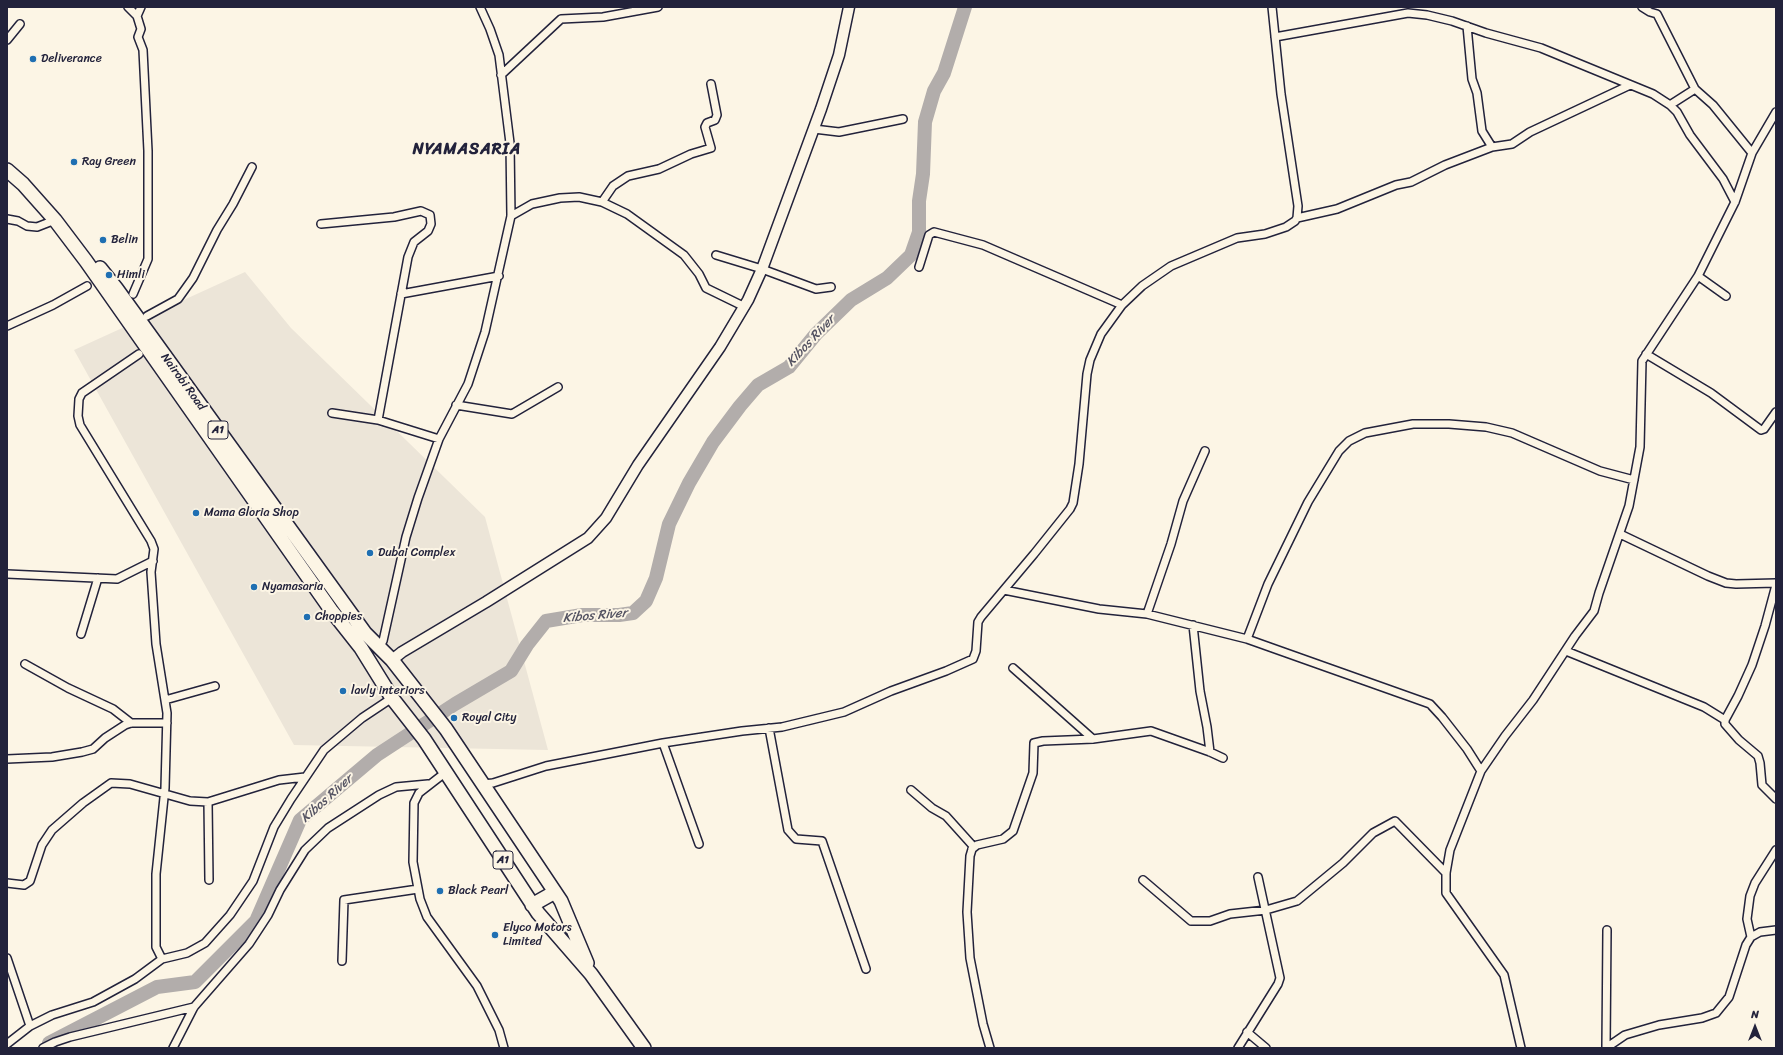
<!DOCTYPE html>
<style>
body{margin:0}
#map{position:relative;width:1783px;height:1055px;overflow:hidden;background:#fcf5e5;font-family:Sriracha,sans-serif}
canvas{display:block}
.frame{position:absolute;inset:0;border:8px solid #22223b;pointer-events:none}
.north{position:absolute;left:1735px;top:1007px;width:40px;height:40px;-webkit-text-stroke:3px #fcf5e5;paint-order:stroke;rotate:0deg;font-size:11px;font-weight:700;line-height:16px;text-align:center;color:#22223b}
.north::after{content:'';display:block;margin:auto;width:14px;height:18px;background:#22223b;clip-path:polygon(50% 0,100% 100%,50% 72%,0 100%)}
</style>
<div id="map">
<canvas width="1783" height="1055"></canvas>
<div class="frame"></div>
<div class="north">N</div>
</div>
<script>
const ctx = document.querySelector('canvas').getContext('2d');
ctx.lineJoin = 'round';
function fillPath(path, color) { ctx.fillStyle = color; ctx.fill(path, 'evenodd'); }
const shape = rows => new Path2D(rows.map(r => 'M' + r).join(''));
function stroke(path, color, width, dash) { ctx.strokeStyle = color; ctx.lineWidth = width; ctx.lineCap = dash ? 'butt' : 'round'; ctx.setLineDash(dash || []); ctx.stroke(path); }
function drawText(font, color, halo, rows, align = 'center') {
  ctx.font = font + ' Sriracha,sans-serif'; ctx.lineWidth = 4; ctx.setLineDash([]); ctx.textBaseline = 'middle'; ctx.strokeStyle = halo; ctx.fillStyle = color; for (const [text, x, y, turn = 0] of rows) {
    ctx.save(); ctx.translate(x, y); ctx.rotate((+turn || 0) * Math.PI / 180); ctx.textAlign = isNaN(turn) ? turn : align; if (halo) ctx.strokeText(text, 0, 0); ctx.fillText(text, 0, 0); ctx.restore();
  }
}
const built = shape([
 [245,272,291,328,485,517,548,750,294,745,74,350]
]);
const river = shape([
 [49,1043,157,987,195,982,256,921,300,820,377,755,455,704,511,671,527,645,546,621,582,615,619,615,633,613,646,601,656,578,669,524,689,483,713,442,740,406,758,385,789,367,816,334,851,300,887,278,911,255,919,232,919,201,923,174,925,122,934,91,944,73,965,7]
]);
const street = shape([
 [128,7,137,16,141,29,138,37,143,50,148,151,148,259,133,294],
 [1642,7,1650,12,1657,14,1695,89,1713,105,1752,153],
 [137,16,141,7],
 [1467,26,1472,79,1477,93,1482,131,1492,147],
 [1275,37,1408,13,1427,15,1452,21,1486,33,1541,48,1653,94,1670,105,1677,112,1690,135,1723,179,1735,202],
 [7,40,20,24],
 [501,75,561,19,603,17,658,7],
 [1670,105,1695,89],
 [814,129,839,132,903,119],
 [602,202,613,186,628,176,659,169,691,154,711,148,705,127,707,123,715,120,717,115,711,84],
 [511,216,532,204,560,198,579,197,602,202,627,214,684,255,699,274,706,288,745,307],
 [1297,218,1337,209,1396,185,1411,182,1445,165,1492,147,1512,144,1530,132,1630,85],
 [7,219,18,221,27,226,37,227,55,220],
 [321,224,394,217,421,211,430,215,431,224,428,231,414,242,408,257,378,420],
 [716,255,762,269,816,289,831,287],
 [919,267,929,235,934,232,983,245,1122,305],
 [1698,276,1726,296],
 [401,294,499,276],
 [147,316,178,299,193,278,217,230,233,204,252,167],
 [7,326,53,305,87,286],
 [139,354,82,393,79,399,78,416,80,425,151,541,154,549,151,572,156,644,167,713,165,788,156,874,156,947,162,959],
 [1646,354,1711,393,1761,430,1764,429,1776,412],
 [456,405,512,414,558,387],
 [332,413,378,420,439,439],
 [1620,534,1708,576,1726,583,1736,584,1776,583],
 [7,574,117,579,153,561],
 [1776,585,1765,626,1752,665,1738,696,1725,720,1725,724,1739,740,1758,756,1760,763,1762,785,1776,799],
 [1004,590,1099,609,1147,614,1247,639,1268,584,1308,502,1339,451,1349,441,1365,433,1413,424,1449,424,1486,427,1512,433,1600,471,1634,480],
 [1147,614,1171,544,1183,501,1205,451],
 [1193,625,1200,691,1207,727,1210,752],
 [81,634,98,578],
 [1247,639,1430,704,1442,717,1467,749,1481,771],
 [383,641,406,537,418,498,439,439,468,384,485,332,511,216,510,143,499,55,490,29,480,7],
 [1566,651,1704,707,1725,720],
 [25,664,68,688,113,709,131,723],
 [1013,668,1093,739],
 [165,700,215,686],
 [769,728,788,830,796,839,822,841,866,969],
 [663,743,699,844],
 [7,759,52,757,82,752,93,749,105,738,125,725,131,723,167,723],
 [446,772,419,793,414,803,413,862,420,899,427,917,477,986,499,1030,504,1048],
 [483,784,493,783,546,766,663,743,742,731,782,727,844,712,891,691,946,671,973,659,976,651,978,622,981,617,1034,554,1070,509,1073,503,1079,464,1087,374,1090,360,1101,334,1122,305,1142,286,1171,266,1237,238,1265,234,1286,227,1295,221,1297,218,1298,206,1281,94,1272,7],
 [911,790,932,808,946,816,973,846,970,856,967,912,970,958,983,1024,990,1048],
 [208,802,209,880],
 [972,849,977,845,1003,839,1013,831,1033,773,1034,743,1043,741,1093,739,1151,731,1210,752,1223,758],
 [1143,880,1191,921,1210,921,1230,914,1266,910,1297,901,1343,863,1373,833,1395,821,1446,873],
 [7,883,24,885,30,881,42,845,52,830,83,803,111,783,130,784,190,801,208,802,279,780,305,777],
 [1751,937,1747,919,1750,896,1755,883,1776,850],
 [7,958,30,1026],
 [342,961,344,900,418,889],
 [1247,1032,1266,1048],
 [7,1044,30,1026,52,1015,93,1002,135,979,162,959,187,953,205,943,230,915,253,881,274,827,291,799,324,750,362,718,392,698],
 [1606,1047,1607,930],
 [43,1048,55,1042,70,1037,194,1007],
 [173,1048,194,1007,249,944,268,915,280,890,305,850,328,828,379,795,396,787,428,784],
 [1238,1048,1278,984,1280,978,1258,877],
 [1521,1048,1504,975,1446,893,1446,873,1450,850,1481,771,1505,736,1533,700,1575,636,1594,611,1599,593,1629,506,1640,447,1642,361,1698,276,1735,202,1752,153,1776,112],
 [1606,1048,1625,1035,1659,1025,1702,1018,1716,1013,1729,997,1746,945,1751,937,1760,932,1776,930]
]);
const secondary = shape([
 [392,660,402,652,486,602,588,538,606,518,638,465,720,347,748,300,762,269,821,109,839,55,849,7]
]);
const highway = shape([
 [7,170,23,184,55,220,86,261,331,610,361,648,392,698,424,739,538,913,591,974,644,1048],
 [100,268,116,288,365,633,392,660,446,729,561,901,587,963],
 [532,905,555,892]
]);
const markers = [
 [33,59,4,"#1f6fb2"],
 [74,162,4,"#1f6fb2"],
 [103,240,4,"#1f6fb2"],
 [109,275,4,"#1f6fb2"],
 [196,513,4,"#1f6fb2"],
 [370,553,4,"#1f6fb2"],
 [254,587,4,"#1f6fb2"],
 [307,617,4,"#1f6fb2"],
 [343,691,4,"#1f6fb2"],
 [454,718,4,"#1f6fb2"],
 [440,891,4,"#1f6fb2"],
 [495,935,4,"#1f6fb2"]
];
const shields = [
 [218,430,20],
 [503,860,20]
];
const shieldNames = [
 ["A1",218,430],
 ["A1",503,860]
];
const poiNames = [
 ["Deliverance",41,59],
 ["Ray Green",82,162],
 ["Belin",111,240],
 ["Himli",117,275],
 ["Mama Gloria Shop",204,513],
 ["Dubai Complex",378,553],
 ["Nyamasaria",262,587],
 ["Choppies",315,617],
 ["lavly interiors",351,691],
 ["Royal City",462,718],
 ["Black Pearl",448,891],
 ["Elyco Motors",503,928],
 ["Limited",503,942]
];
const streetNames = [
 ["Nairobi Road",183,382,54]
];
const waterNames = [
 ["Kibos River",811,341,-47],
 ["Kibos River",595,616,-5],
 ["Kibos River",327,799,-42]
];
const districtNames = [
 ["NYAMASARIA",467,150]
];
fillPath(built, '#ece5d8');
stroke(river, '#b2adab', 14);
stroke(street, '#22223b', 10);
stroke(secondary, '#22223b', 13);
stroke(highway, '#22223b', 16);
stroke(street, '#fcf5e5', 7);
stroke(secondary, '#fcf5e5', 10);
stroke(highway, '#fcf5e5', 13);
for (const [x, y, r, color] of markers) { const dot = new Path2D(); dot.arc(x, y, r, 0, 2 * Math.PI); ctx.fillStyle = color; ctx.fill(dot); stroke(dot, '#fcf5e5', 1.5); }
for (const [x, y, w] of shields) { const box = new Path2D(); box.roundRect(x - w / 2, y - 9, w, 18, 3); ctx.fillStyle = '#fcf5e5'; ctx.fill(box); stroke(box, '#22223b', 1); }
drawText('bold 11px', '#22223b', null, shieldNames);
drawText('12px', '#22223b', '#fcf5e5', poiNames, 'left');
drawText('12px', '#22223b', '#fcf5e5', streetNames);
drawText('italic 13px', '#545362', '#fcf5e5', waterNames);
ctx.letterSpacing = '1px';
drawText('bold 16px', '#22223b', '#fcf5e5', districtNames);
ctx.letterSpacing = '0px';
</script>
